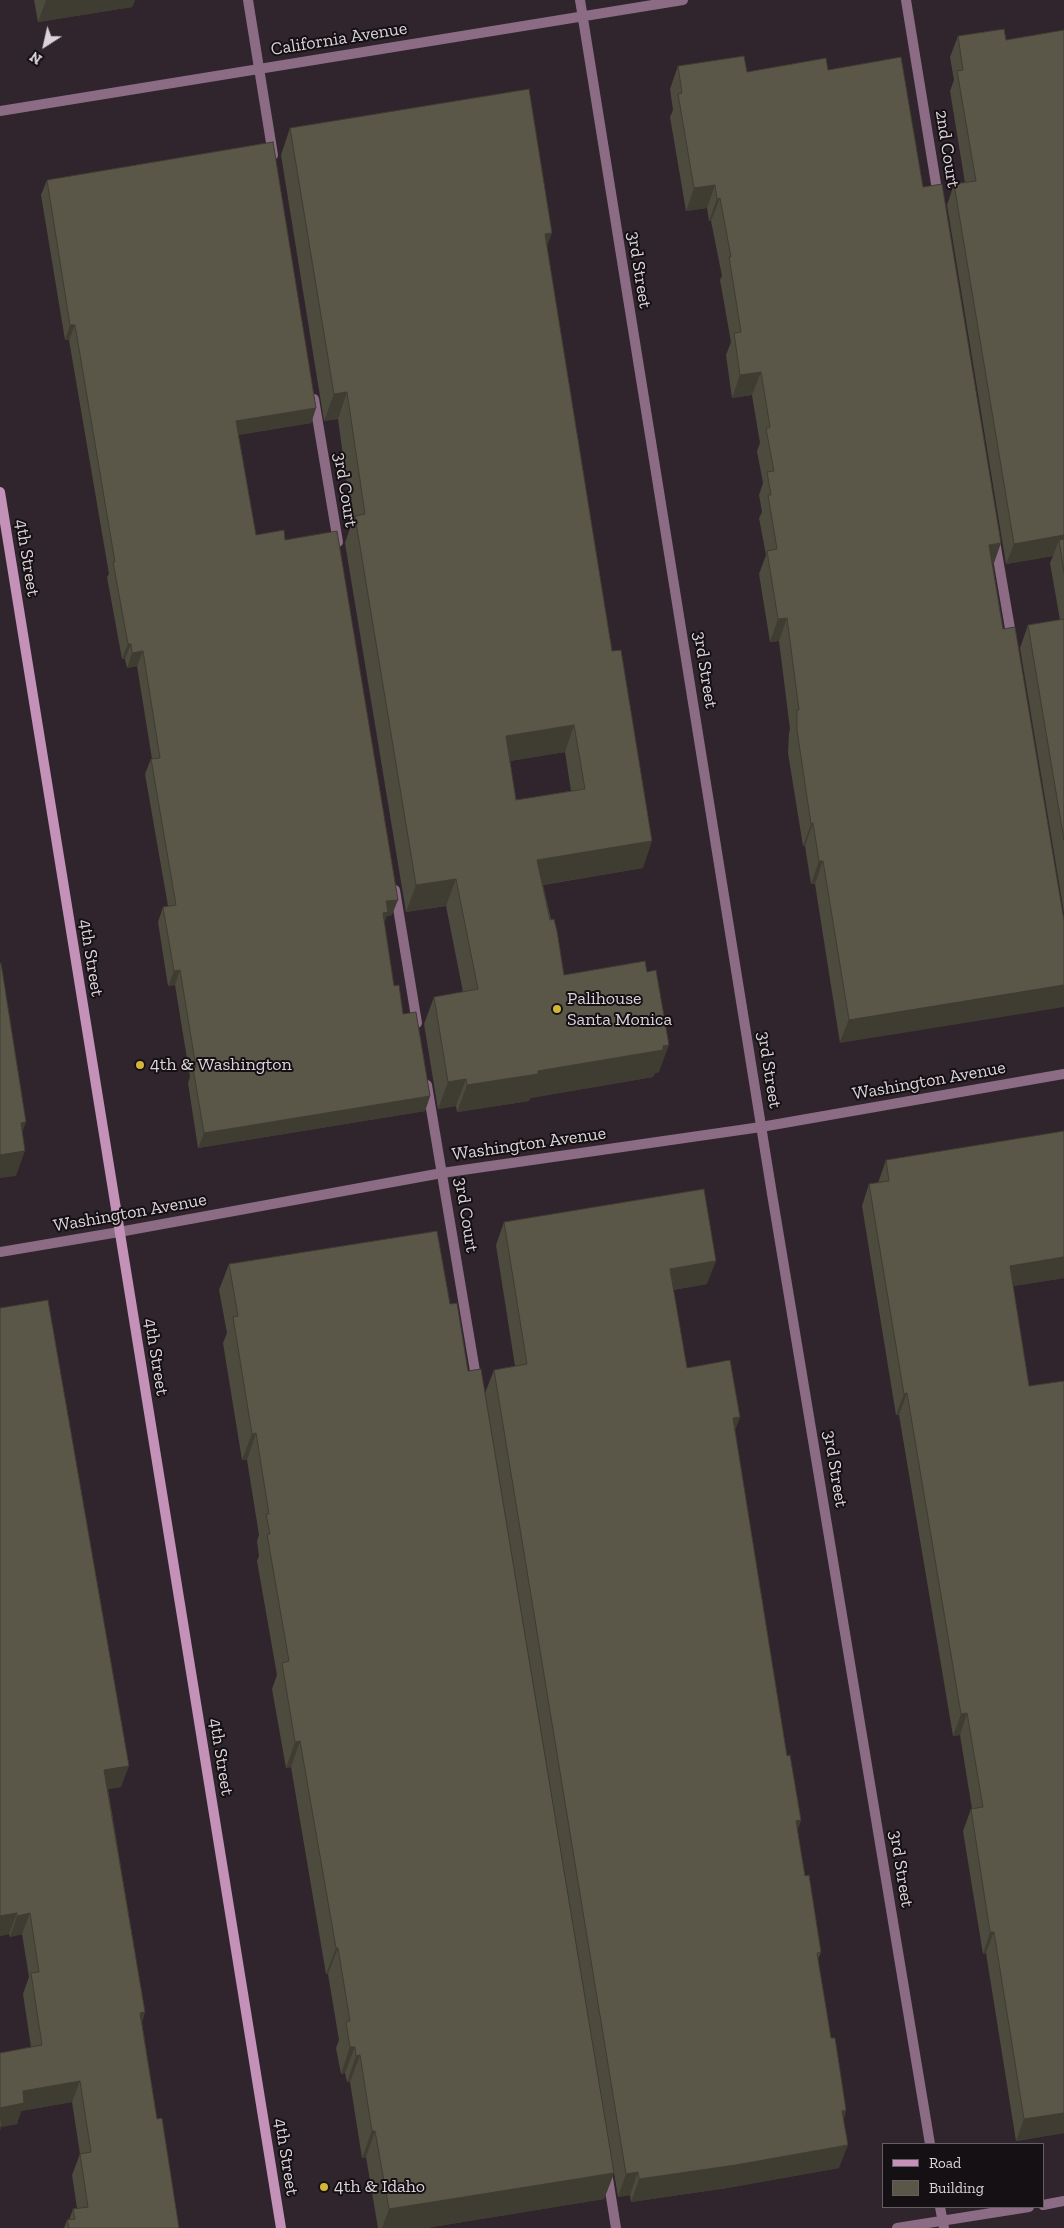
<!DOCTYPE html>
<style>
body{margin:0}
#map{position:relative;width:1064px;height:2228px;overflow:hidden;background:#30252d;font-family:"Zilla Slab",serif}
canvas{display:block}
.legend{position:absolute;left:882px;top:2143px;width:162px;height:65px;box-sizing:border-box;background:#151013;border:1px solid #655e63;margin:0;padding:6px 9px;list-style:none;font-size:15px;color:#dcd4da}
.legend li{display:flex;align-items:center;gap:10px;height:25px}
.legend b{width:25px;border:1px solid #655e63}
.north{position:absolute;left:20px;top:20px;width:50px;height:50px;-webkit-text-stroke:4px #151013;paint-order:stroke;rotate:215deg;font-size:14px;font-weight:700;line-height:20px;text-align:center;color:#dcd4da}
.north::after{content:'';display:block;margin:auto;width:18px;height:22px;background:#dcd4da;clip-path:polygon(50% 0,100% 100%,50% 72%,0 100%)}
</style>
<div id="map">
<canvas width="1064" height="2228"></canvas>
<ul class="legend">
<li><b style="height:6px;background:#c491b8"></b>Road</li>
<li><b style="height:14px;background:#5a5648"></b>Building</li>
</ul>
<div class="north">N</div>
</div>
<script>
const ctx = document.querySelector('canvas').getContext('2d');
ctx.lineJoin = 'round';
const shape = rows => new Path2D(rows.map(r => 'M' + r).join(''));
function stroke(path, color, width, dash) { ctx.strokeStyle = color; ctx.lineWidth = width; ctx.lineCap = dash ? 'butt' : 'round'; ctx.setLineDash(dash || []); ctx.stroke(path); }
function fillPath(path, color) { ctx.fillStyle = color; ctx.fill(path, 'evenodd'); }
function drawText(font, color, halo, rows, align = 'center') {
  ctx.font = font + ' "Zilla Slab",serif'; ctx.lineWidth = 4; ctx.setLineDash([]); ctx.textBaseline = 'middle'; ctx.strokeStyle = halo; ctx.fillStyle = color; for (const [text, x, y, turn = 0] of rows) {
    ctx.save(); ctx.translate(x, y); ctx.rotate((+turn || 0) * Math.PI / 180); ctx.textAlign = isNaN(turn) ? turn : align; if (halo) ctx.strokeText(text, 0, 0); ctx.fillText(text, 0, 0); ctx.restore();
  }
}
const lane = shape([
 [248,0,273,155],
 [906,0,938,196],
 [314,399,338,542],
 [995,541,1012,640],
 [395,890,417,1023],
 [427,1085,477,1383],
 [607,2172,616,2228]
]);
const street = shape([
 [580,0,772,1194,930,2144],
 [0,111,683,0],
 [0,1252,119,1232,442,1173,761,1127,1064,1074],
 [1043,2205,1064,2201],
 [940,2207,944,2228],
 [897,2228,1029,2207]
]);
const secondary = shape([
 [0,492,281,2228]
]);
const wall = shape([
 [34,0,135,0,132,7,38,22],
 [1064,30,1064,913,1020,648,1028,625,1060,620,1050,563,1053,556,1006,564,947,205,954,184,965,183,950,91,954,80,950,57,958,36,1006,40],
 [678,66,747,72,828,70,923,187,993,566,1003,629,840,1043,815,884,811,884,805,846,803,846,788,753,789,733,790,729,779,641,770,642,759,574,766,555,759,518,762,512,759,495,763,483,757,451,760,443,752,395,732,398,726,355,731,342,720,280,722,276,711,221,709,221,707,208,686,211,670,117,673,110,670,89],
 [290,128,547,247,643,868,543,885,564,975,659,1072,655,1073,653,1077,530,1098,529,1101,464,1111,457,1112,456,1106,438,1109,424,1024,434,997,463,992,446,906,406,912,345,543,352,522,338,419,324,421,281,155],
 [565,752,571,791,516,800,510,761],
 [47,180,316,408,311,423,238,435,256,535,285,540,392,915,387,916,384,922,394,986,430,1096,425,1111,198,1148,188,1083,190,1077,175,985,168,986,158,922,163,907,168,906,145,774,151,759,152,759,137,666,127,668,125,659,122,659,107,577,109,574,69,340,65,340,41,195],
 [886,1160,1064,1278,1013,1286,1029,1386,1064,1381,1064,2133,1016,2141,986,1953,983,1954,963,1831,971,1809,972,1809,960,1735,953,1736,899,1415,896,1415,862,1206,869,1184,878,1183],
 [504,1222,707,1284,673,1290,687,1368,740,1417,735,1430,787,1756,801,1820,797,1831,805,1876,821,1952,818,1959,831,2038,846,2110,844,2118,839,2168,727,2188,631,2202,630,2195,618,2197,485,1393,494,1370,515,1366,496,1245],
 [229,1264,450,1304,468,1371,614,2173,604,2199,426,2228,378,2228,366,2157,362,2158,350,2082,347,2082,345,2073,341,2074,336,2048,339,2040,328,1974,326,1974,291,1767,286,1768,272,1689,277,1675,257,1561,259,1556,257,1541,259,1535,247,1460,242,1460,223,1343,227,1333,219,1290],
 [0,1308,121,1787,108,1789,145,2012,142,2022,157,2119,179,2228,64,2228,67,2220,69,2220,73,2209,77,2208,72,2175,80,2154,72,2102,21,2111,17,2124,1,2127,0,2130,0,2053,31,2047,23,1994,29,1977,22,1934,10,1937,9,1934,0,1936]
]);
const shadedWall = shape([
 [46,0,135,0,132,7,38,22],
 [715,185,707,208,686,211,694,188],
 [720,198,711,221,709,221,717,199],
 [552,233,542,260,545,234],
 [70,325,75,325,69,340,65,340],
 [761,372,752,395,732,398,740,375],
 [347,392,338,419,324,421,334,394],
 [316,408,311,423,230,436,236,421],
 [1064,535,1064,554,1059,540,1053,556,1006,564,1014,544],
 [1001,543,993,566,989,545],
 [787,618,779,641,770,642,778,619],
 [128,644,131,644,125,659,122,659],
 [143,651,137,666,127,668,132,653],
 [574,725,565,752,496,763,506,736],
 [813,823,805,846,803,846,811,824],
 [652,841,643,868,527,887,537,860],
 [819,861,823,861,815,884,811,884],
 [456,879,446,906,406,912,416,885],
 [398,900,392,915,387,916,382,927,377,928,386,901],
 [180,970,175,985,168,986,174,971],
 [1064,985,1064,1007,840,1043,849,1020],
 [669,1045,659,1072,655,1073,653,1077,530,1098,529,1101,464,1111,457,1112,467,1085],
 [466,1079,456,1106,438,1109,448,1082],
 [430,1096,425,1111,198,1148,204,1133],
 [26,1122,17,1147,21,1123],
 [25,1151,16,1176,0,1178,0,1155],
 [1064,1257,1064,1278,1002,1288,1010,1266],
 [716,1261,707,1284,661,1292,670,1269],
 [907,1393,899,1415,896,1415,904,1394],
 [740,1417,731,1440,733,1418],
 [256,1433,247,1460,242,1460,252,1434],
 [967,1713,960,1735,953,1736,961,1714],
 [300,1741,291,1767,286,1768,295,1742],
 [129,1766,121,1787,97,1791,104,1770],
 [801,1820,793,1843,796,1821],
 [17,1913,9,1934,0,1936,0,1916],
 [30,1913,22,1934,10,1937,17,1916],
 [990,1932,994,1932,986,1953,983,1954],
 [336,1948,338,1948,328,1974,326,1974],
 [145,2012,137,2034,140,2013],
 [350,2047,355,2047,345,2073,341,2074],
 [360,2055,350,2082,347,2082,356,2056],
 [80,2081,72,2102,21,2111,17,2124,1,2127,0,2130,0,2108,23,2091],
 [846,2110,838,2134,842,2111],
 [1064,2113,1064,2133,1016,2141,1024,2119],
 [372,2131,375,2131,366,2157,362,2158],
 [848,2145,839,2168,727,2188,631,2202,639,2179],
 [638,2172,630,2195,618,2197,626,2174],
 [614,2173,604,2199,426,2228,382,2228,389,2209]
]);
const building = shape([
 [1004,29,1006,40,1064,30,1064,535,1014,544,954,184,976,181,957,71,963,70,958,36,1004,29],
 [744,56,747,72,826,58,828,70,901,57,923,187,942,184,1001,543,989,545,1003,629,1015,627,1064,920,1064,985,849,1020,823,861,819,861,813,823,811,824,797,730,797,710,799,710,787,618,778,619,767,551,777,549,768,495,771,495,767,472,774,471,766,429,770,427,761,372,740,375,734,333,741,332,729,257,731,257,720,198,717,199,715,185,694,188,678,94,682,93,678,66,744,56],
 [529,89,552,233,545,234,612,651,621,650,652,841,537,860,550,920,554,919,557,931,564,975,645,961,647,972,656,970,669,1045,663,1046,663,1050,538,1071,538,1074,473,1084,467,1085,466,1079,448,1082,434,997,478,989,456,879,416,885,355,516,365,514,347,392,334,394,290,128,529,89],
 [574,725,585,789,516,800,506,736,574,725],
 [273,142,316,408,236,421,256,535,284,530,285,540,337,531,398,900,386,901,388,912,383,913,394,986,399,985,403,1014,416,1012,430,1096,204,1133,193,1068,196,1067,180,970,174,971,163,907,176,905,151,759,160,758,143,651,132,653,131,644,128,644,113,562,115,562,75,325,70,325,47,180,273,142],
 [1064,539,1064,573,1059,540,1064,539],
 [1064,619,1064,840,1028,625,1064,619],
 [1,963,26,1122,21,1123,25,1151,0,1155,0,964,1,963],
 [1064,1131,1064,1257,1010,1266,1029,1386,1064,1381,1064,2113,1024,2119,994,1932,990,1932,971,1809,983,1807,967,1713,961,1714,907,1393,904,1394,869,1184,889,1181,886,1160,1064,1131],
 [704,1189,716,1261,670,1269,687,1368,730,1360,740,1417,733,1418,787,1756,790,1755,801,1820,796,1821,805,1876,809,1875,821,1952,817,1953,831,2038,835,2038,838,2057,846,2110,842,2111,848,2145,736,2165,639,2179,638,2172,626,2174,494,1370,527,1364,504,1222,704,1189],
 [437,1231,450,1304,457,1303,468,1371,481,1369,614,2173,389,2209,375,2131,372,2131,360,2055,356,2056,355,2047,350,2047,346,2022,350,2021,338,1948,336,1948,300,1741,295,1742,282,1663,289,1661,267,1534,270,1534,266,1514,269,1514,256,1433,252,1434,233,1317,238,1316,229,1264,437,1231],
 [48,1300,129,1766,104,1770,145,2012,140,2013,157,2119,162,2118,179,2228,69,2228,67,2220,75,2219,73,2209,88,2207,80,2154,91,2152,80,2081,23,2091,24,2103,0,2108,0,2053,42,2045,31,1973,39,1972,30,1913,17,1916,17,1913,0,1916,0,1308,48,1300],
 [0,2116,2,2126,0,2126,0,2116]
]);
const markers = [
 [557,1009,5,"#d2b635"],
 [140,1065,5,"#d2b635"],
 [324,2187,5,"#d2b635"]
];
const streetNames = [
 ["California Avenue",339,39,-9],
 ["2nd Court",947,149,81],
 ["3rd Street",639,270,81],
 ["3rd Court",345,490,81],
 ["4th Street",27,558,81],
 ["3rd Street",705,670,81],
 ["4th Street",91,958,81],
 ["3rd Street",769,1070,81],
 ["Washington Avenue",929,1081,-10],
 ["Washington Avenue",529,1144,-8],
 ["Washington Avenue",130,1213,-10],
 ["3rd Court",466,1215,81],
 ["4th Street",156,1357,81],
 ["3rd Street",835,1469,81],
 ["4th Street",221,1757,81],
 ["3rd Street",901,1869,81],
 ["4th Street",286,2157,81]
];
const poiNames = [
 ["Palihouse",567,999],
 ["Santa Monica",567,1020],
 ["4th & Washington",150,1065],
 ["4th & Idaho",334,2187]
];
stroke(lane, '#8c6c84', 10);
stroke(street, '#8c6c84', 10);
stroke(secondary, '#c491b8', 10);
fillPath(wall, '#4d4a3e');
fillPath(shadedWall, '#3f3c32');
fillPath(building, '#5a5648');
stroke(building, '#3f3c32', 1);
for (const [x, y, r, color] of markers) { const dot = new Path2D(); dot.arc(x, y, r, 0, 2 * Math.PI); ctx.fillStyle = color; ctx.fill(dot); stroke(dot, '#151013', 2); }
drawText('18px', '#dcd4da', '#151013', streetNames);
drawText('18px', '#dcd4da', '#151013', poiNames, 'left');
</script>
